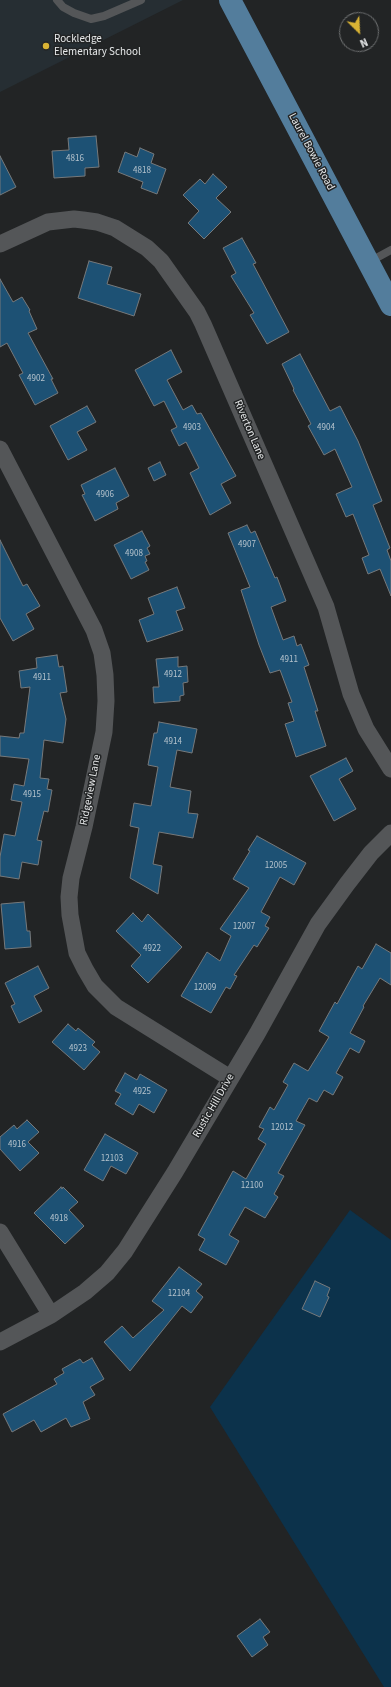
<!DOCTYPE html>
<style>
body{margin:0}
#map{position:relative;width:391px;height:1687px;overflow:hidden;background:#222425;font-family:"Source Sans 3",sans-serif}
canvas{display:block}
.north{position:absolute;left:339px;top:12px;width:40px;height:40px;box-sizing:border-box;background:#222425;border:1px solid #707273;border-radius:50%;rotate:156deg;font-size:11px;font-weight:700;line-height:16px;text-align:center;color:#e6e8e9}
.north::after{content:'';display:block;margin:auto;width:14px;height:18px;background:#d9b334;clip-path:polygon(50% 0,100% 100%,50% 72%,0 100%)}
</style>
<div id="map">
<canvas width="391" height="1687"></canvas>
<div class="north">N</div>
</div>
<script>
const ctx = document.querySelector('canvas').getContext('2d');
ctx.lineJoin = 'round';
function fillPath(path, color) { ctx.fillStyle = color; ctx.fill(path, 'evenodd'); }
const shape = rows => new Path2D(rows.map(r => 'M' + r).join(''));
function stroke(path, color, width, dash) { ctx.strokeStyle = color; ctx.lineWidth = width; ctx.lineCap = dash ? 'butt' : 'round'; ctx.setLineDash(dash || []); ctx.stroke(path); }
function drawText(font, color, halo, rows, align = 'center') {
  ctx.font = font + ' "Source Sans 3",sans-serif'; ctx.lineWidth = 3; ctx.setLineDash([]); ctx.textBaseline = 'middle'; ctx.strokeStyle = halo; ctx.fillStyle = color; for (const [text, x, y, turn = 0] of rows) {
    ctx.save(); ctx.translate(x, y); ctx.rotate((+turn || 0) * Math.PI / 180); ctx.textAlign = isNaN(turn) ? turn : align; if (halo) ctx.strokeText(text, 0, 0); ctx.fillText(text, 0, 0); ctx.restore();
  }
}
const built = shape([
 [0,0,183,0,0,92]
]);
const green = shape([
 [350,1210,391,1240,391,1687,384,1687,210,1407]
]);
const building = shape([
 [96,136,99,167,85,168,85,176,54,178,52,151,69,150,68,138,96,136],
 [140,148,154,154,151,163,166,169,157,194,141,188,143,182,118,172,125,152,137,157,140,148],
 [0,156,16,187,0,195,0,156],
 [213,174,227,187,216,198,231,212,204,239,188,223,199,211,183,195,200,179,205,184,213,174],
 [242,238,256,263,253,264,289,332,267,344,250,315,254,313,231,276,236,273,223,248,242,238],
 [89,261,112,267,107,284,141,294,134,316,78,298,89,261],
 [0,279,13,302,22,297,30,310,29,311,37,329,28,333,53,379,51,379,58,393,35,405,19,375,23,373,7,343,0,347,0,279],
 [171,350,182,372,167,380,183,410,192,405,197,414,201,413,236,476,221,484,231,503,210,515,190,473,199,468,186,442,179,446,171,430,177,427,164,401,154,406,135,370,171,350],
 [300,354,330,411,340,406,358,441,382,501,373,505,390,548,387,550,391,561,391,596,380,569,368,574,362,558,369,555,353,514,346,517,336,494,352,487,335,449,324,455,308,426,311,424,293,390,294,389,282,364,300,354],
 [87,406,96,422,77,432,87,450,68,460,50,426,87,406],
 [160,462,166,475,154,481,148,468,160,462],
 [115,468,129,496,116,503,118,509,95,521,82,495,85,494,81,485,115,468],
 [247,525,251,533,255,531,275,578,277,577,286,601,271,607,283,640,294,636,297,646,301,644,309,665,304,667,318,711,315,711,326,746,296,757,285,724,294,721,288,703,292,702,280,670,270,673,259,645,241,590,250,587,228,533,247,525],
 [142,531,150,546,147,548,150,554,145,556,147,561,145,562,149,570,131,579,114,545,142,531],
 [0,540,23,586,27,584,40,606,26,614,34,629,13,641,0,618,0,540],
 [177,587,185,608,176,611,183,630,147,642,139,620,154,614,148,598,177,587],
 [57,655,59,667,63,666,67,692,60,693,66,719,63,743,44,740,40,778,49,779,47,789,52,790,48,812,44,811,37,840,42,841,38,865,22,862,19,879,0,876,0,857,4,834,15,836,22,802,11,800,14,784,24,786,29,759,0,756,0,736,19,738,20,733,24,733,30,687,21,688,19,671,37,668,36,658,57,655],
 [178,657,178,667,187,666,188,682,183,683,184,695,180,696,180,701,154,703,153,687,159,687,156,659,178,657],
 [159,722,197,729,192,753,177,750,170,787,191,791,188,813,198,814,193,838,159,832,153,864,162,866,158,894,130,878,139,828,130,826,134,803,151,806,158,767,148,765,154,733,157,733,159,722],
 [346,758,353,771,339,779,356,809,334,821,310,776,346,758],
 [257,836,306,863,294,885,280,877,261,912,270,917,265,926,269,928,257,947,254,945,234,975,237,976,230,989,226,987,211,1013,181,996,207,952,220,961,231,936,220,929,249,888,233,879,250,851,248,850,257,836],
 [24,902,27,931,30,931,31,947,5,949,1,904,24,902],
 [133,913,142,922,148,914,182,947,148,983,131,966,141,955,116,931,133,913],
 [376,944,391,953,391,985,380,978,363,1006,364,1007,350,1033,365,1041,359,1053,350,1048,336,1073,343,1077,333,1095,324,1090,317,1102,309,1098,296,1121,305,1125,278,1173,284,1176,274,1194,278,1197,265,1218,245,1207,229,1235,239,1241,226,1265,199,1250,205,1239,198,1235,233,1171,246,1179,266,1144,258,1139,264,1129,259,1127,270,1107,274,1110,288,1085,283,1082,294,1063,308,1071,329,1037,319,1031,335,1002,337,1004,358,966,362,969,376,944],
 [38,966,49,988,34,996,42,1011,19,1023,11,1006,15,1004,5,983,38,966],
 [68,1024,76,1031,78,1028,95,1042,92,1045,100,1052,84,1070,52,1042,68,1024],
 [125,1073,137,1080,140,1074,167,1090,154,1113,139,1104,133,1115,115,1104,121,1094,115,1091,125,1073],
 [27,1120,39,1132,28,1142,39,1153,20,1171,0,1149,0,1137,14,1125,17,1129,27,1120],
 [105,1134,138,1153,126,1174,111,1166,103,1181,84,1170,105,1134],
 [61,1187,62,1189,63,1187,78,1202,69,1210,84,1226,65,1244,34,1213,61,1187],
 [179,1267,202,1284,196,1291,203,1297,191,1313,182,1306,130,1371,104,1342,122,1326,133,1338,164,1310,152,1301,179,1267],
 [315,1281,330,1288,327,1296,329,1297,320,1317,302,1309,315,1281],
 [92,1358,104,1379,90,1387,95,1395,83,1402,90,1419,71,1427,66,1418,41,1432,34,1420,12,1432,3,1414,57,1384,54,1379,64,1373,62,1369,80,1359,83,1363,92,1358],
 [260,1619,270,1632,263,1637,268,1645,252,1657,237,1636,260,1619]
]);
const service = shape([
 [57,0,63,7,74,13,91,19,104,16,141,0],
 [369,262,391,250]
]);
const minor = shape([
 [0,244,48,222,74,219,83,220,97,222,115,228,147,248,161,261,197,312,203,324,326,607,351,694,366,729,391,769],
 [0,449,94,630,102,653,105,675,106,701,104,732,84,827,71,878,69,897,70,915,77,953,85,969,95,986,116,1007,230,1078],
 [0,1232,51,1315],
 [0,1342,51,1315,85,1292,107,1273,125,1251,175,1172,257,1034,318,924,347,884,371,853,391,833]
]);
const primary = shape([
 [230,0,391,305]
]);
const markers = [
 [46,46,4,"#d9b334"]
];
const numberNames = [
 ["4816",75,159],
 ["4818",142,171],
 ["4902",36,379],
 ["4903",192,428],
 ["4904",326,428],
 ["4906",105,495],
 ["4907",247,545],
 ["4908",134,554],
 ["4911",289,660],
 ["4912",173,675],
 ["4911",42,678],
 ["4914",173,742],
 ["4915",32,795],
 ["12005",276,866],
 ["12007",244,927],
 ["4922",152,949],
 ["12009",205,988],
 ["4923",78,1049],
 ["4925",142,1092],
 ["12012",282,1128],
 ["4916",17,1145],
 ["12103",112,1159],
 ["12100",252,1186],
 ["4918",59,1219],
 ["12104",179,1294]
];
const poiNames = [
 ["Rockledge",54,40],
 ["Elementary School",54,53]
];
const streetNames = [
 ["Laurel Bowie Road",311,152,62],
 ["Riverton Lane",249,430,67],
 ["Ridgeview Lane",91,790,-79],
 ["Rustic Hill Drive",214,1106,-60]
];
fillPath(built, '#262e33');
fillPath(green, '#0c324b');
fillPath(building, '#1d5174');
stroke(building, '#76797b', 1);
stroke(service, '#545658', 8);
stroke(minor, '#545658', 17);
stroke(primary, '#537d9c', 22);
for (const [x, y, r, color] of markers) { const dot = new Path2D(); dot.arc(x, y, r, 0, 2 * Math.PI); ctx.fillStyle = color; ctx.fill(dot); stroke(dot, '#222425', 1.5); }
drawText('9px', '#b4c2cc', null, numberNames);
drawText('11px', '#e6e8e9', '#222425', poiNames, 'left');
drawText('11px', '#e6e8e9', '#222425', streetNames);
</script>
